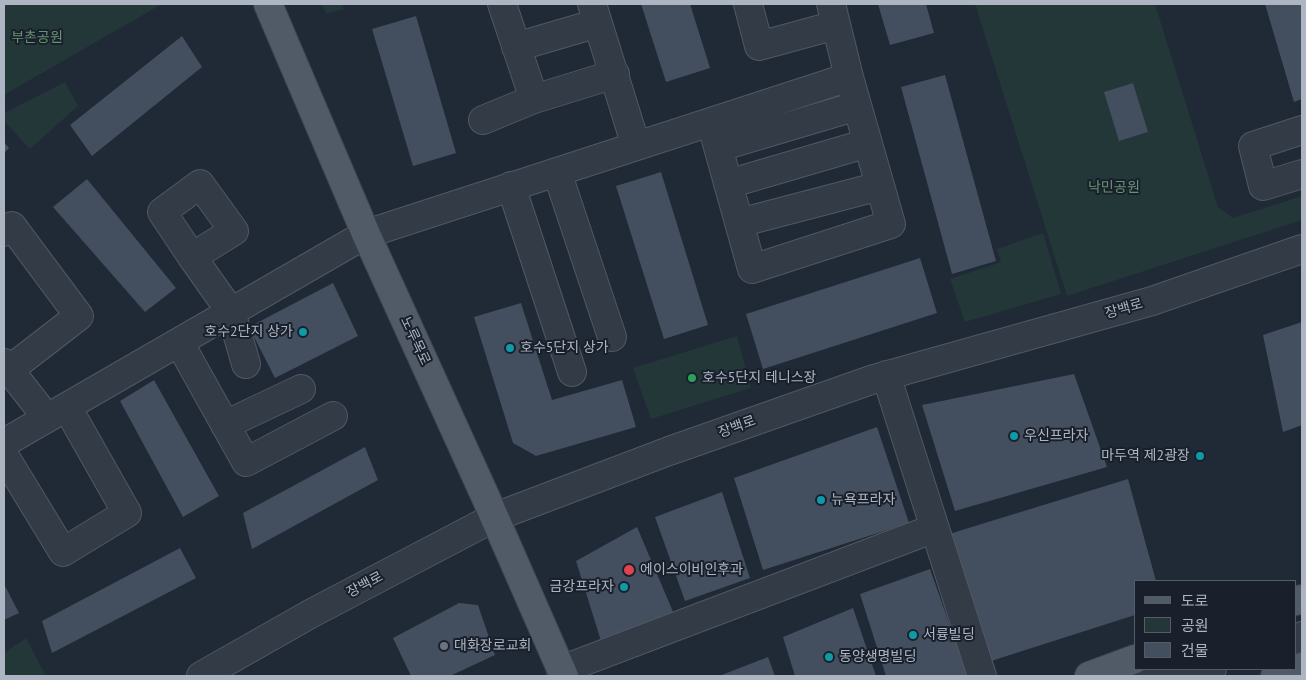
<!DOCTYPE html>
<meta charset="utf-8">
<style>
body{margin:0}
#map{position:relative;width:1306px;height:680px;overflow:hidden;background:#202936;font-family:"PT Sans","Noto Sans KR",sans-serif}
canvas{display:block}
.frame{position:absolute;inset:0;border:5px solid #adb5c3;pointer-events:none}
.legend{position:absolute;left:1134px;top:580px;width:162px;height:90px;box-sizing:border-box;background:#19202b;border:1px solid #545c68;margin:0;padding:6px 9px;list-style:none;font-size:15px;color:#adb5c3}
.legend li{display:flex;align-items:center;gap:10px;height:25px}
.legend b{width:25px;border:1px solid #545c68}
</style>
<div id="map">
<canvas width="1306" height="680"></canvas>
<div class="frame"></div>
<ul class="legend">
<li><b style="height:6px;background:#515a67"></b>도로</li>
<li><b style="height:14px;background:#233638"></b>공원</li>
<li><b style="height:14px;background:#434e5e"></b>건물</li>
</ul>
</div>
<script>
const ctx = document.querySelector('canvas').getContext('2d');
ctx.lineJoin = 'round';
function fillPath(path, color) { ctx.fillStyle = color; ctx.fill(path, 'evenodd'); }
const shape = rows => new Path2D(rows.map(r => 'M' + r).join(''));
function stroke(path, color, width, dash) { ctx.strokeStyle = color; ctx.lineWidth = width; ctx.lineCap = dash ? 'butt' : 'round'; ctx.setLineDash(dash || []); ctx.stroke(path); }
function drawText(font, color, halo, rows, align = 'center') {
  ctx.font = font + ' "PT Sans","Noto Sans KR",sans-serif'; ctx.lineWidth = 4; ctx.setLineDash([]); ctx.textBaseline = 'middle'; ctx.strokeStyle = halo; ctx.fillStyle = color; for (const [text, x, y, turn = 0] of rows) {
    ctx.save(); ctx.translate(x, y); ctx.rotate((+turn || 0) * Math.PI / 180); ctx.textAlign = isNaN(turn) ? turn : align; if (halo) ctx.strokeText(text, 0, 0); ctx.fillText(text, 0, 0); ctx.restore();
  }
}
const green = shape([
 [4,4,162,4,4,95],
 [322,4,342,4,344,9,326,14],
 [975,4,1155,4,1218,207,1233,218,1302,196,1302,220,1067,296],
 [65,82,78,106,30,149,4,121,4,113],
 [1043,233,1061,294,965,322,950,279,1001,262,997,249],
 [737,336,751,388,651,419,633,368],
 [26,638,46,676,4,676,4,653]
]);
const building = shape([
 [641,4,690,4,710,68,666,82],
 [878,4,926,4,934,33,890,45],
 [1265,4,1302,4,1302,99,1294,102],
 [416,16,456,153,413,166,372,29],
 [182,36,202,67,92,156,70,125],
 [945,75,996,261,952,274,901,87],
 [1133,83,1148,132,1119,141,1104,92],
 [4,142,9,148,4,153],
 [661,172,708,325,664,339,616,186],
 [87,179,176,288,145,312,53,207],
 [920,258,937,313,763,369,746,314],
 [333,283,358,336,275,378,249,327],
 [521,303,552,400,622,380,636,427,536,456,513,443,474,317],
 [1302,322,1302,425,1283,432,1263,335],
 [1074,374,1107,467,955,511,922,405],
 [154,380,219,496,183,517,120,401],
 [877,427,909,523,763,570,734,478],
 [365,447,378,480,252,549,243,513],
 [1128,479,1156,581,1135,581,1135,615,988,662,949,534],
 [722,492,750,578,685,601,655,517],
 [637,527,674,614,601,641,576,561],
 [180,548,196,578,52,653,42,621],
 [930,569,968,676,886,676,860,594],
 [4,584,19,613,4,620],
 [459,603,478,605,495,655,450,676,411,676,393,638],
 [853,608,876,676,795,676,783,637],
 [768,657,775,676,719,676]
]);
const minor = shape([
 [502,4,534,99],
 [592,4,636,146],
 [748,4,759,46,836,25],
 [516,47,598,23],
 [483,120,534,99,615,74],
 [711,122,752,269,891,224,849,77,831,4],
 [1302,130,1253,146,1263,186,1302,174],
 [719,147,857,106],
 [557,172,612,337],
 [728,184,868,143],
 [511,186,572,372],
 [739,223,880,186],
 [4,232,12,226,79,316,9,370],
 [192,257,234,231,200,184,162,212,192,257,231,312,246,364],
 [179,342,246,462,333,416],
 [4,363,47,418],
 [886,375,982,676],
 [225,425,301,389],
 [4,443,366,234,849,77],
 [4,455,63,552,127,513,67,407],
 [1295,639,1302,636],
 [561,670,935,528],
 [201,676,312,613,495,517,669,451,874,379,1152,301,1302,249],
 [1128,676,1164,669],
 [1187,676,1212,669]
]);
const major = shape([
 [268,4,366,234,486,498,564,676],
 [1295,601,1302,599],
 [1089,676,1135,659],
 [1275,676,1302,667]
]);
const markers = [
 [303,332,5,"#0f9aa8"],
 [510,348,5,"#0f9aa8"],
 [692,378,5,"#2e9e5b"],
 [1014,436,5,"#0f9aa8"],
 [1200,456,5,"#0f9aa8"],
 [821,500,5,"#0f9aa8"],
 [629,570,6,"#e0444e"],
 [624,587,5,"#0f9aa8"],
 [913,635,5,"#0f9aa8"],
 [444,646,5,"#6b7280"],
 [829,657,5,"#0f9aa8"]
];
const parkNames = [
 ["부촌공원",37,38],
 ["낙민공원",1114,188]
];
const streetNames = [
 ["장백로",1124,309,-16],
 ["노루목로",415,341,65],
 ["장백로",737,427,-20],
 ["장백로",365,585,-28]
];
const poiNames = [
 ["호수2단지 상가",293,332,"right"],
 ["호수5단지 상가",520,348],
 ["호수5단지 테니스장",702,378],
 ["우신프라자",1024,436],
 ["마두역 제2광장",1190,456,"right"],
 ["뉴욕프라자",831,500],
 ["에이스이비인후과",640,570],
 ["금강프라자",614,587,"right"],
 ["서륭빌딩",923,635],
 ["대화장로교회",454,646],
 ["동양생명빌딩",839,657]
];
fillPath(green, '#233638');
fillPath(building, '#434e5e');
stroke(minor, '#515864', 30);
stroke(major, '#3d4450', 30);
stroke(minor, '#333b47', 28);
stroke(major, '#515a67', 28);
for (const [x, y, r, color] of markers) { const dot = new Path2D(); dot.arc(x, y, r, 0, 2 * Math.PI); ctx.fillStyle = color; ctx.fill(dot); stroke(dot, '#19202b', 2); }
drawText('14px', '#669371', '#19202b', parkNames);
drawText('14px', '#adb5c3', '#19202b', streetNames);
drawText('14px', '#adb5c3', '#19202b', poiNames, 'left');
</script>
